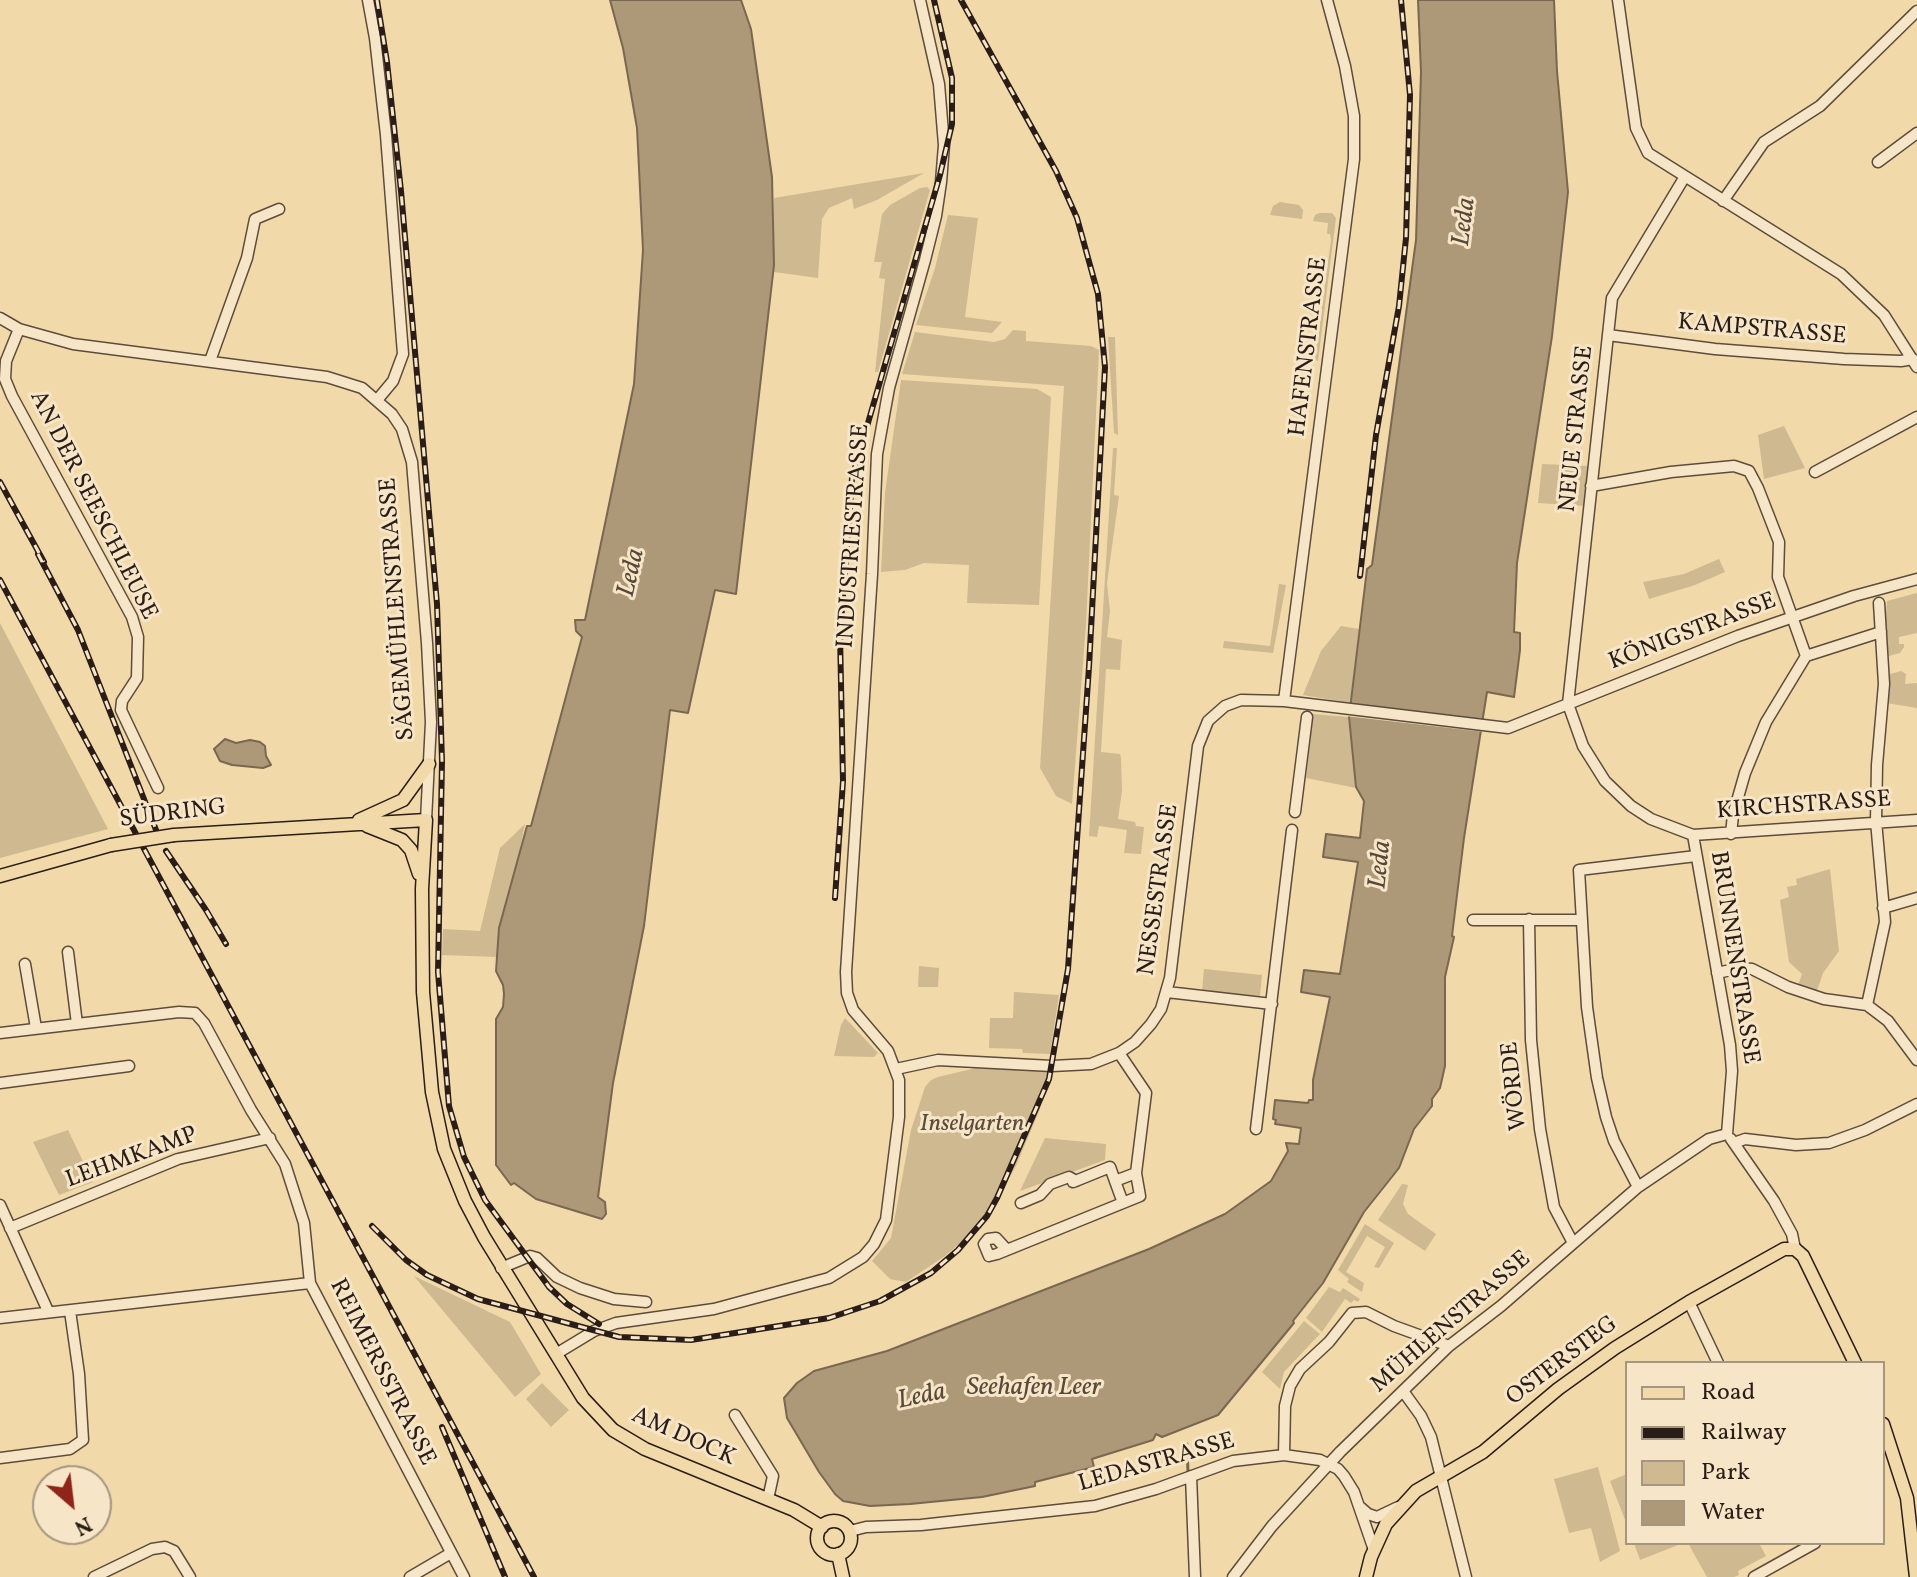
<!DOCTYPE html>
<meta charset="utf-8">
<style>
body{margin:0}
#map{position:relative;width:1917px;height:1577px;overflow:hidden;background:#f1d9a9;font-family:Vollkorn,serif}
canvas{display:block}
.legend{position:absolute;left:1625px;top:1361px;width:260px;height:184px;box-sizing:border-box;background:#f6e6c7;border:2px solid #a49681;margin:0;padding:10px 14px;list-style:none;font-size:24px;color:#2a1d17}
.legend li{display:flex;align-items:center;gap:16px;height:40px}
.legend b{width:40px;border:2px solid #a49681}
.north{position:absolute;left:32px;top:1465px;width:80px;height:80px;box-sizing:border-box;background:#f6e6c7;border:2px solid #a49681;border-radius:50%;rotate:152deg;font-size:22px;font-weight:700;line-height:32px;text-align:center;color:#2a1d17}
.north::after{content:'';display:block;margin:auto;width:28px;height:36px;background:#8f2418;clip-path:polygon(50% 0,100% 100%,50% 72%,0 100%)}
</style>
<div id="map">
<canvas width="1917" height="1577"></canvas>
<ul class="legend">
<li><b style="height:10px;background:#f1d9a9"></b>Road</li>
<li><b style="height:10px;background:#2a1d17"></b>Railway</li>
<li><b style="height:22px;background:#cfb990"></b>Park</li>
<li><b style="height:22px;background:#ad9977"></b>Water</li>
</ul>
<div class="north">N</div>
</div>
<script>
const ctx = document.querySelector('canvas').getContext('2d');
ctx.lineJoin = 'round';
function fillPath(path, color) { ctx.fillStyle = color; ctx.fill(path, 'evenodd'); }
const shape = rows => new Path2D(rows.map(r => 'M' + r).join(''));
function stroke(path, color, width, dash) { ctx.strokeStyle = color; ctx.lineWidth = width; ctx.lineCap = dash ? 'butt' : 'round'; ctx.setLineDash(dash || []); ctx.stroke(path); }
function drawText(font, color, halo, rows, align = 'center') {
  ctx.font = font + ' Vollkorn,serif'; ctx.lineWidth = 6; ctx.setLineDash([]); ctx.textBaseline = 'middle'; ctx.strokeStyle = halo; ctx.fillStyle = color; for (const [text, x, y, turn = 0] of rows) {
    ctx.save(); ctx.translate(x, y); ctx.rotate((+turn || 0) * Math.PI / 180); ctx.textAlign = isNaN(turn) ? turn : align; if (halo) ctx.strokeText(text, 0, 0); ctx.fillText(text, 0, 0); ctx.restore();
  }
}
const green = shape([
 [924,173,877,200,854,209,852,198,829,208,822,219,818,278,774,272,774,198],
 [927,187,930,190,878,372,875,372,885,279,879,278,882,262,874,262,882,214,890,205,920,188],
 [1280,202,1299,205,1303,210,1302,219,1270,215,1273,206],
 [1319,213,1332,213,1336,218,1318,361,1315,360,1331,240,1330,234,1327,234,1328,223,1313,221,1315,215],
 [948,215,978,218,965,317,1002,322,992,333,916,325,935,268],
 [1013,330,1026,331,1026,341,1091,346,1099,350,1086,624,1072,804,1056,796,1040,768,1064,386,902,374,915,332,994,342,1005,339],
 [1108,337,1115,337,1118,435,1114,433],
 [901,380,1037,389,1051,397,1039,605,967,603,969,565,924,563,905,570,881,572,885,493],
 [1784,426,1805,468,1764,479,1758,435],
 [1113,448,1117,448,1114,495,1119,496,1107,583,1110,611,1107,637,1122,640,1120,670,1106,669,1101,752,1120,754,1121,758,1122,791,1118,819,1135,822,1136,826,1144,827,1141,854,1124,853,1127,830,1099,826,1097,837,1089,836],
 [1542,464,1590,466,1585,506,1538,503],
 [1719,559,1725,572,1695,585,1649,599,1643,582,1684,574],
 [1279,584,1286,585,1273,653,1223,648,1224,641,1270,646],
 [1917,593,1917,633,1899,637,1899,644,1904,644,1904,647,1900,653,1885,657,1887,675,1901,671,1906,674,1905,684,1917,683,1917,708,1886,703,1883,646,1887,601],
 [0,623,108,829,0,858],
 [1341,626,1359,629,1350,703,1303,695,1321,651],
 [1313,714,1348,717,1356,788,1306,778],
 [525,824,513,884,499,928,497,957,442,955,443,929,480,931,500,848],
 [1830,869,1839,951,1823,973,1816,994,1797,988,1802,974,1789,962,1780,900,1789,897,1787,887,1797,885,1796,879],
 [919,966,939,968,938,987,918,987],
 [1204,969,1262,975,1260,996,1202,991],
 [1014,992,1059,995,1050,1054,1023,1053,1022,1049,989,1048,990,1018,1013,1018],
 [845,1018,878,1053,874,1057,834,1056,841,1025],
 [980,1067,1048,1070,1040,1109,1016,1166,994,1205,970,1235,945,1256,906,1282,890,1279,872,1261,891,1238,911,1130,925,1087,931,1080,938,1077],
 [68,1130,93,1182,59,1195,33,1142],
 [1045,1138,1106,1144,1105,1160,1020,1191],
 [1402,1184,1408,1185,1403,1204,1408,1214,1436,1234,1425,1251,1378,1220],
 [1365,1224,1394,1243,1379,1268,1374,1267,1385,1247,1367,1236,1346,1272,1364,1283,1362,1292,1347,1282,1349,1279,1338,1270],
 [414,1276,510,1322,541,1374,515,1397],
 [1329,1287,1340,1292,1343,1288,1360,1299,1358,1302,1354,1300,1351,1303,1345,1299,1322,1332,1306,1318],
 [1304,1321,1320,1334,1284,1372,1280,1389,1262,1372],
 [542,1383,569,1410,551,1427,526,1399],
 [1598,1467,1620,1551,1600,1562,1591,1528,1569,1533,1554,1479],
 [1627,1474,1627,1525,1610,1481],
 [1634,1543,1683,1543,1640,1560],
 [1694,1543,1759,1543,1766,1556,1738,1571,1739,1575,1734,1577,1707,1577,1689,1545]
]);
const water = shape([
 [610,0,741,0,751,29,772,177,774,265,736,594,715,590,688,713,670,710,644,926,613,1083,598,1197,605,1202,606,1214,602,1219,536,1199,514,1183,511,1185,496,1165,496,1019,503,1007,504,994,503,985,496,971,499,928,527,826,531,826,582,637,576,631,575,620,585,620,634,384,643,250,637,128,623,48,610,0],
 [1418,0,1554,0,1557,71,1568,192,1552,336,1517,563,1514,632,1520,633,1520,650,1514,697,1487,692,1464,838,1452,936,1454,937,1445,977,1445,1066,1440,1088,1432,1099,1432,1106,1414,1129,1399,1168,1364,1212,1323,1283,1293,1321,1294,1323,1218,1415,1162,1437,1156,1434,1153,1440,1092,1459,1094,1467,1035,1482,1035,1486,982,1497,910,1504,870,1506,843,1501,835,1494,819,1472,787,1418,784,1398,797,1383,814,1371,887,1351,1149,1249,1225,1214,1271,1181,1288,1151,1286,1143,1299,1144,1301,1128,1275,1124,1276,1120,1273,1119,1275,1100,1308,1103,1309,1100,1313,1100,1313,1080,1330,997,1301,992,1304,970,1340,974,1358,862,1323,857,1326,834,1360,838,1364,801,1356,787,1349,717,1367,569,1372,565,1416,240,1421,72,1418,0],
 [225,739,236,743,250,740,260,742,265,746,266,756,271,765,263,768,232,765,220,761,214,749,225,739]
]);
const pier = shape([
 [1346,704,1486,720,1485,732,1345,716]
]);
const stream = shape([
 [1187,1444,1188,1473]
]);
const minor = shape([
 [368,0,375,38,386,135,403,354,393,381,378,399],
 [1618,0,1636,128,1648,153,1841,274,1884,315,1917,367],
 [1878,162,1917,133],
 [1684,178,1612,298,1568,704,1583,746,1605,781,1631,806,1651,819,1693,835,1917,820],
 [1723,201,1764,142,1820,106,1917,11],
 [0,318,19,329,73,344,327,377,362,388,392,414,402,429,412,462,427,643,431,722,426,820],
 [19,329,6,361,5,379,12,396,132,617,138,637,137,678,122,701,121,710,158,788],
 [1608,335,1715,349,1844,359,1901,361,1913,359],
 [210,361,247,258,255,219,279,209],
 [1815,472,1917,417],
 [1591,486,1671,472,1734,466,1749,471,1758,488,1779,542,1778,577,1806,656,1766,722,1745,773,1733,815,1731,834],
 [1806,656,1881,632],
 [1284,701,1354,159,1354,116,1345,66,1327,0],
 [1295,812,1307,717],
 [1693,835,1730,1045,1732,1071,1727,1134],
 [1883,908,1917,898],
 [1529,919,1531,1040,1540,1129,1554,1207,1573,1243],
 [1473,920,1582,920],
 [68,952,77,1024],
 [25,964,36,1028],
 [1717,973,1740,968,1752,969,1788,987,1824,999,1867,1005,1888,1021,1917,1060],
 [1167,992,1272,1004],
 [1867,1005,1885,922,1876,821,1877,765,1884,684,1879,603],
 [0,1033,179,1012,195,1013,204,1023,251,1110,285,1164,304,1223,310,1283,464,1577],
 [896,1069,938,1060,1052,1066,1091,1064,1119,1053,1135,1042,1151,1024,1161,1009,1170,978,1198,746,1208,721,1225,706,1241,700,1284,701,1508,728,1738,636,1854,596,1917,579],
 [0,1083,129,1066],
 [1256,1129,1292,830],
 [1731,1139,1774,1201,1792,1234,1795,1249],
 [1734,1143,1745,1139,1796,1145,1829,1143,1865,1130,1917,1104],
 [1073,1182,1110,1167,1115,1181],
 [1638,1187,1614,1141,1606,1117,1597,1078,1587,1007,1579,870,1696,856],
 [1021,1203,1040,1195,1050,1184,1069,1177,1076,1181],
 [1123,1203,1115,1181,1136,1173],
 [0,1205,48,1311],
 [10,1228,178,1159,270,1138],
 [1007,1250,996,1238,988,1239,984,1244,989,1256,997,1254,1140,1196,1136,1173,1146,1093,1119,1053],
 [501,1268,530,1256,537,1258,557,1277,580,1288,614,1299,646,1302],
 [1689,1302,1718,1363],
 [0,1318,310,1283],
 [556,1354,594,1331,616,1323,714,1309,829,1278,863,1257,874,1244,886,1220,899,1117,899,1080,888,1051,853,1010,847,993,846,972,872,574,877,454,889,388,925,260,936,216,941,182,944,145,939,84,920,0],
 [1403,1391,1421,1416,1431,1437,1466,1577],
 [735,1415,773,1476,768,1499],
 [1284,1455,1285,1406,1290,1386,1300,1369,1329,1342,1352,1313,1366,1312,1394,1326,1449,1346],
 [0,1458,70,1449,83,1440,79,1374,70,1311],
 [1191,1476,1195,1577],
 [1360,1507,1368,1514,1377,1517,1398,1507],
 [850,1531,866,1527,921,1525,1095,1506,1156,1489,1233,1461,1284,1455,1320,1460,1338,1469,1344,1476,1354,1492,1374,1550],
 [94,1577,152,1549,165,1547,174,1551,190,1577],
 [410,1577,451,1553],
 [1233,1577,1272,1526,1340,1452,1449,1346,1501,1306,1638,1187,1709,1139,1727,1134],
 [1754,1577,1815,1543]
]);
const major = shape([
 [359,820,403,800,429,764],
 [367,826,402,840,411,850,419,874],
 [174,835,426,820,422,889,423,992,432,1092,444,1149,465,1201,484,1237,583,1398,613,1430,645,1449,794,1510,822,1527],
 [0,876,111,845],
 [1883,1424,1907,1498,1916,1577],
 '817 1538a17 17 0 1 1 34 0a17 17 0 1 1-34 0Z',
 [838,1554,843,1577],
 [1366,1577,1371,1557,1386,1524,1416,1491,1483,1452,1558,1389,1615,1348,1689,1302,1784,1249,1795,1249,1803,1256,1855,1363]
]);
const rail = shape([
 [377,0,387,62,401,191,437,604,442,761,438,972,449,1106,464,1157,485,1200,549,1287,567,1304,599,1324],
 [0,482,44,562],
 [38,554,78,630,158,835],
 [1360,576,1376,435,1399,306,1406,238,1410,95,1401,0],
 [0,580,534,1577],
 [166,851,206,910,226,944],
 [835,898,843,781,840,635,852,478,940,175,952,124,952,78,934,0],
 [372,1226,406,1260,427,1275,478,1299,619,1337,691,1340,829,1318,880,1301,931,1273,958,1250,987,1216,997,1198,1049,1079,1068,969,1089,667,1105,367,1098,294,1077,218,1056,171,961,0],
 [442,1427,505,1577]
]);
const majorBridge = shape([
 [111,845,174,835]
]);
const streetNames = [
 ["KAMPSTRASSE",1762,331,5],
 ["HAFENSTRASSE",1310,347,-83],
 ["NEUE STRASSE",1578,429,-84],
 ["AN DER SEESCHLEUSE",92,506,63],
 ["INDUSTRIESTRASSE",855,536,-86],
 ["SÄGEMÜHLENSTRASSE",399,609,-94],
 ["KÖNIGSTRASSE",1693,633,-21],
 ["KIRCHSTRASSE",1804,807,-4],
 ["SÜDRING",173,815,-7],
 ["NESSESTRASSE",1160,890,-82],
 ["BRUNNENSTRASSE",1733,958,81],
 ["WÖRDE",1516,1086,-96],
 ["LEHMKAMP",132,1159,-20],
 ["MÜHLENSTRASSE",1452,1323,-41],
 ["OSTERSTEG",1563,1362,-37],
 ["REIMERSSTRASSE",381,1373,63],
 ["AM DOCK",683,1438,24],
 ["LEDASTRASSE",1157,1464,-16]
];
const parkNames = [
 ["Inselgarten",972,1126]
];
const waterNames = [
 ["Leda",1466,222,-83],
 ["Leda",633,573,-77],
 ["Leda",1382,865,-84],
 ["Seehafen Leer",1034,1389],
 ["Leda",922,1398,-12]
];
fillPath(green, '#cfb990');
fillPath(water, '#ad9977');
stroke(water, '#796751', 2);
fillPath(pier, '#f1d9a9');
stroke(stream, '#796751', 3);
stroke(minor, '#5c4c3c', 13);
stroke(major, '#2a1d17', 15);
stroke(minor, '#f6e6c7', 10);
stroke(major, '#f1d9a9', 12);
stroke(rail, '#2a1d17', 6);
stroke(rail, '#f6e6c7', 3, [9]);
stroke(majorBridge, '#2a1d17', 15, []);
stroke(majorBridge, '#f1d9a9', 12);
drawText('24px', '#2a1d17', '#f6e6c7', streetNames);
drawText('italic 24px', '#5c4c3b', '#f6e6c7', parkNames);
drawText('italic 26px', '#584839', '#f6e6c7', waterNames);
</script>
